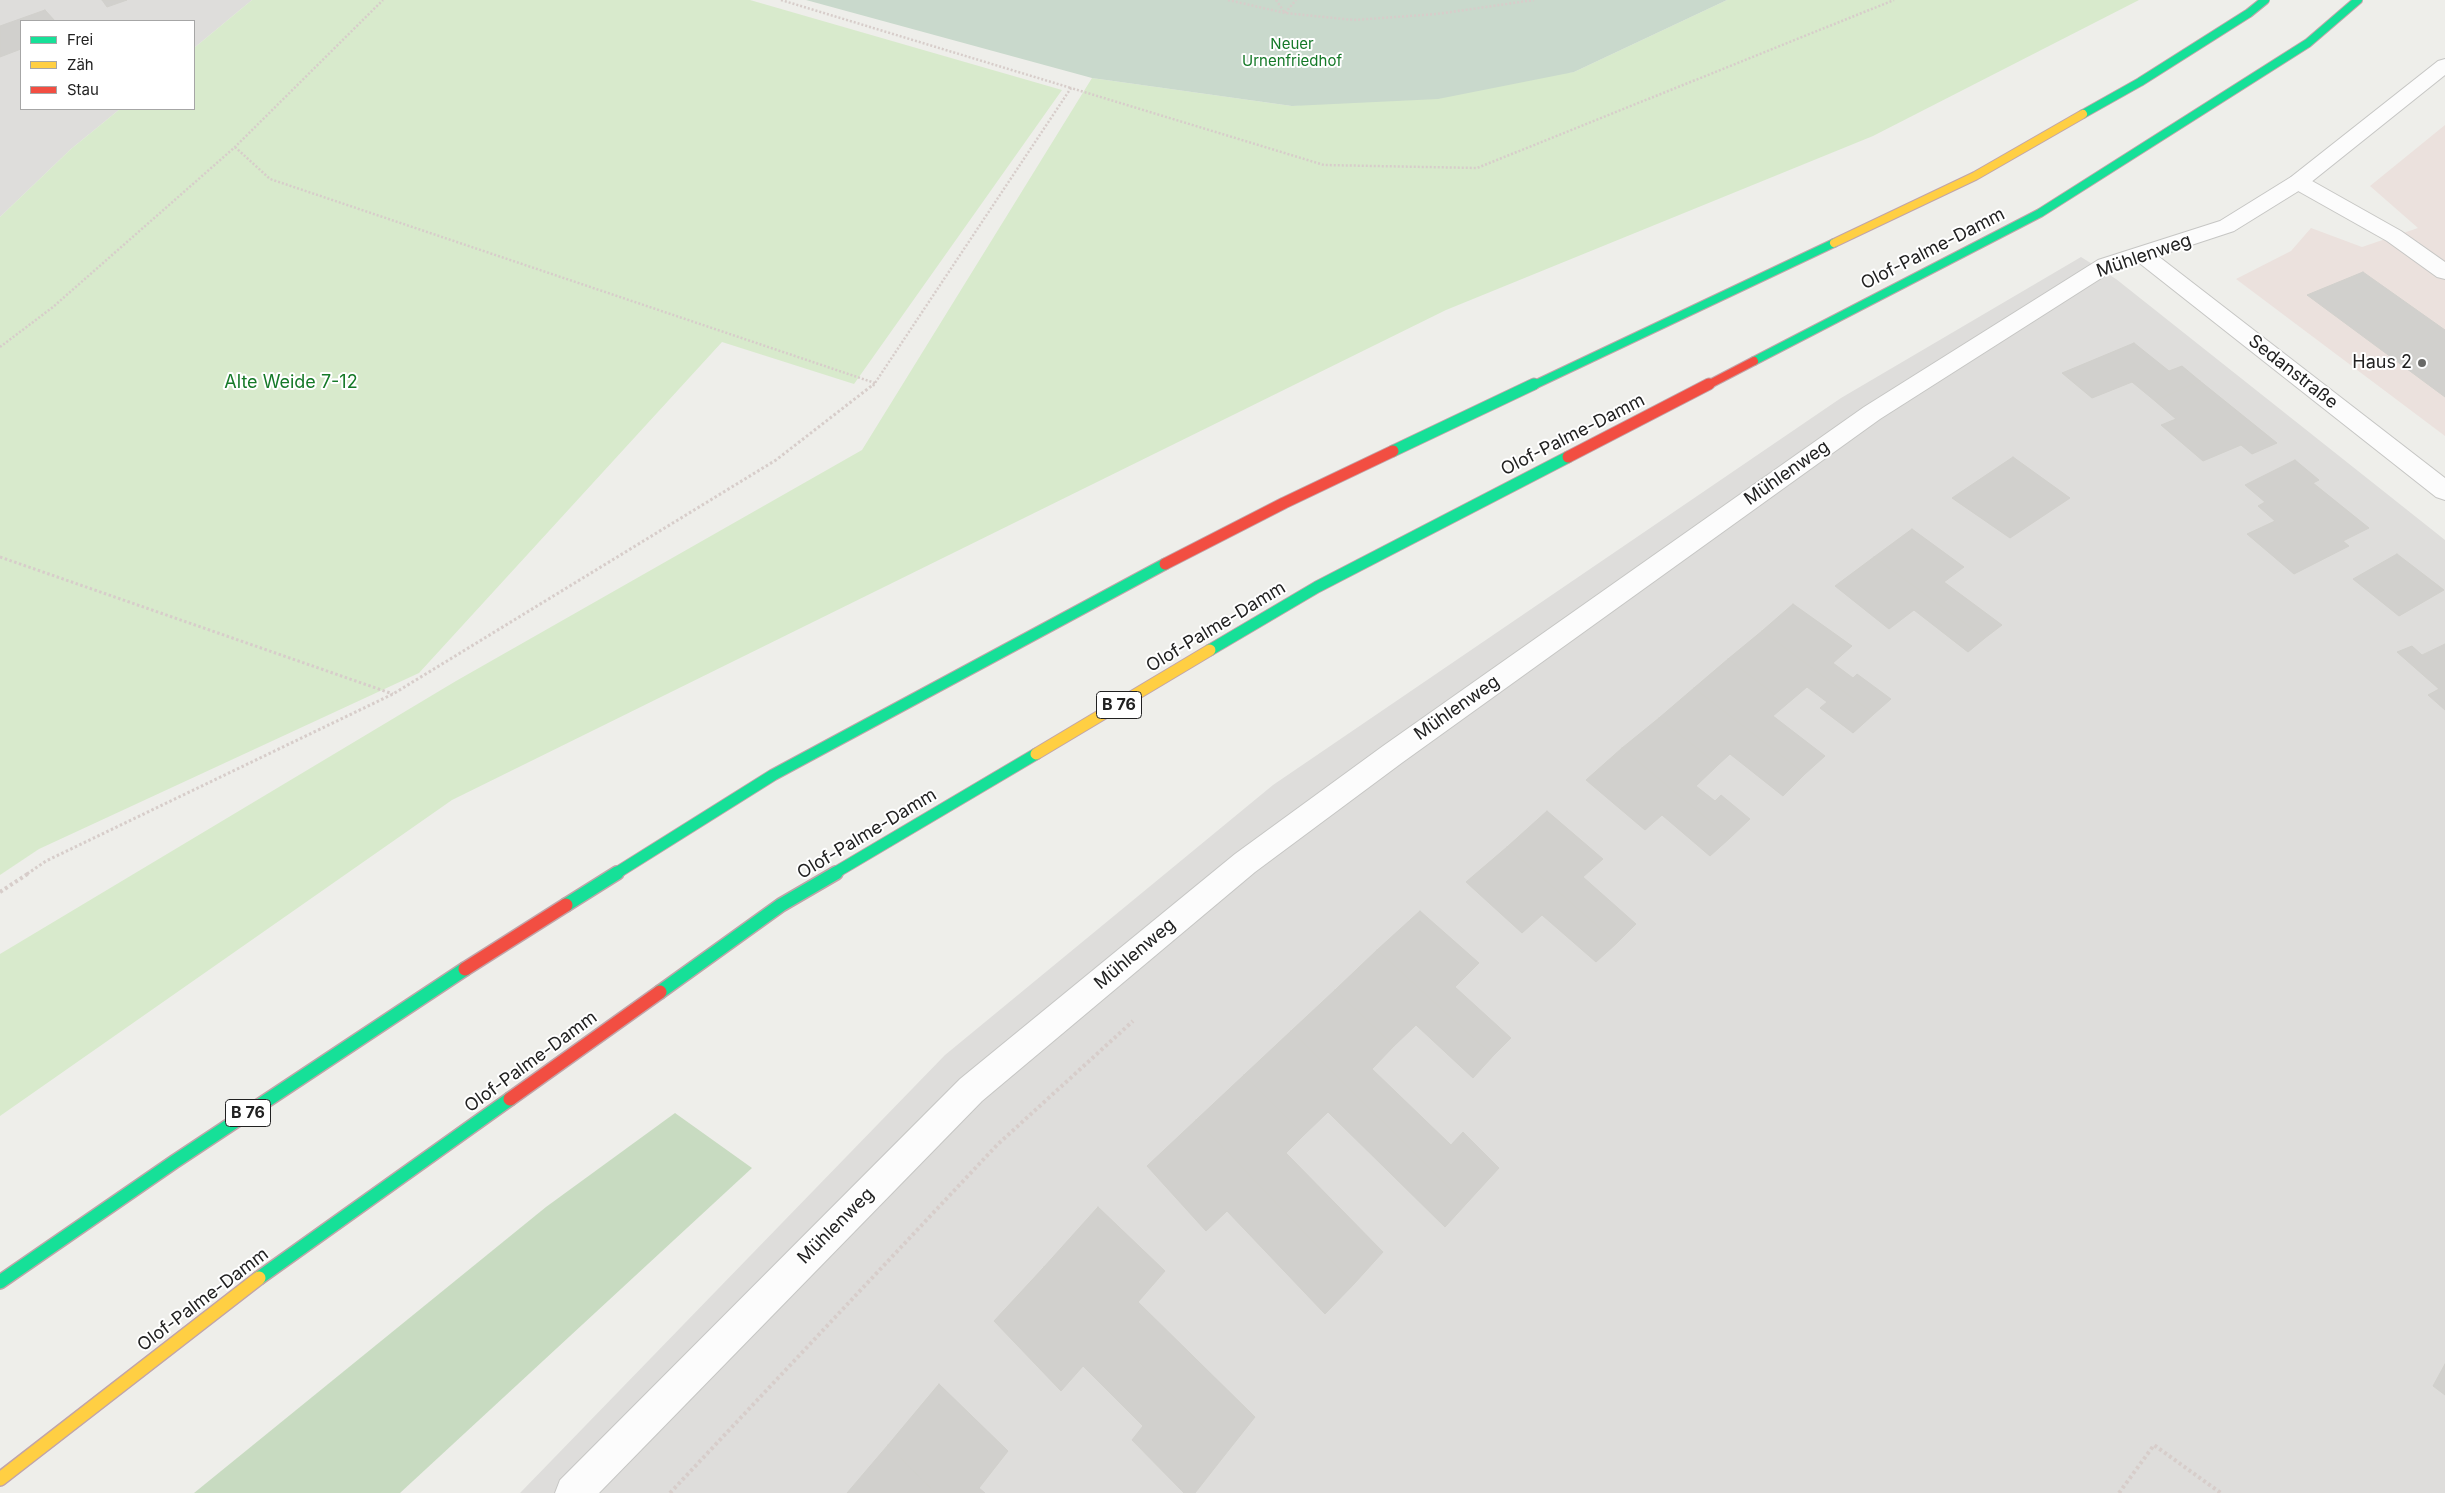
<!DOCTYPE html>
<meta charset="utf-8">
<style>
body{margin:0}
#map{position:relative;width:2445px;height:1493px;overflow:hidden;background:#eeeeea;font-family:Inter,sans-serif}
canvas{display:block}
.legend{position:absolute;left:20px;top:20px;width:175px;height:90px;box-sizing:border-box;background:#fff;border:1px solid #a6a6a6;margin:0;padding:6px 9px;list-style:none;font-size:15px;color:#212121}
.legend li{display:flex;align-items:center;gap:10px;height:25px}
.legend b{width:25px;border:1px solid #a6a6a6}
</style>
<div id="map">
<canvas width="2445" height="1493"></canvas>
<ul class="legend">
<li><b style="height:6px;background:#16e098"></b>Frei</li>
<li><b style="height:6px;background:#ffcf43"></b>Zäh</li>
<li><b style="height:6px;background:#f24e42"></b>Stau</li>
</ul>
</div>
<script>
const ctx = document.querySelector('canvas').getContext('2d');
ctx.lineJoin = 'round';
function fillPath(path, color) { ctx.fillStyle = color; ctx.fill(path, 'evenodd'); }
const shape = rows => new Path2D(rows.map(r => 'M' + r).join(''));
function stroke(path, color, width, dash) { ctx.strokeStyle = color; ctx.lineWidth = width; ctx.lineCap = dash ? 'butt' : 'round'; ctx.setLineDash(dash || []); ctx.stroke(path); }
function drawText(font, color, halo, rows, align = 'center') {
  ctx.font = font + ' Inter,sans-serif'; ctx.lineWidth = 4; ctx.setLineDash([]); ctx.textBaseline = 'middle'; ctx.strokeStyle = halo; ctx.fillStyle = color; for (const [text, x, y, turn = 0] of rows) {
    ctx.save(); ctx.translate(x, y); ctx.rotate((+turn || 0) * Math.PI / 180); ctx.textAlign = isNaN(turn) ? turn : align; if (halo) ctx.strokeText(text, 0, 0); ctx.fillText(text, 0, 0); ctx.restore();
  }
}
const residential = shape([
 [0,0,252,0,194,48,194,21,21,21,21,109,120,109,71,149,0,217],
 [2081,257,2116,279,2445,540,2445,1493,520,1493,945,1055,1273,785,1841,398]
]);
const commercial = shape([
 [2445,125,2445,436,2236,279,2291,251,2311,228,2362,247,2418,228,2370,186]
]);
const grass = shape([
 [252,0,750,0,1062,90,854,384,722,342,419,673,39,849,0,875,0,217,71,149,120,109,194,109,194,48],
 [1727,0,2139,0,1873,136,1446,310,452,800,0,1116,0,954,456,681,862,450,1092,78,1292,106,1574,72]
]);
const forest = shape([
 [675,1113,752,1168,400,1493,194,1493,546,1207]
]);
const cemetery = shape([
 [806,0,1727,0,1574,72,1438,99,1292,106,1092,78]
]);
const building = shape([
 [102,0,127,0,107,7,102,0],
 [45,10,55,21,21,21,21,49,0,57,0,26,45,10],
 [2363,272,2445,330,2445,397,2307,295,2363,272],
 [2134,343,2169,371,2182,366,2200,381,2155,401,2132,382,2092,398,2062,373,2134,343],
 [2200,381,2277,443,2252,454,2241,445,2203,461,2161,425,2176,419,2155,401,2200,381],
 [2013,457,2070,498,2010,538,1952,498,2013,457],
 [2295,460,2319,480,2313,483,2369,528,2343,541,2349,546,2294,574,2247,534,2275,521,2258,506,2265,502,2245,485,2295,460],
 [1912,529,1964,567,1944,582,2002,625,1985,638,1874,557,1912,529],
 [2397,554,2444,590,2399,616,2353,579,2397,554],
 [1874,557,1985,638,1968,652,1914,610,1889,629,1835,586,1874,557],
 [1793,604,1852,646,1833,663,1853,678,1857,674,1891,699,1874,714,1762,631,1793,604],
 [1762,631,1874,714,1853,733,1820,708,1827,702,1807,687,1787,704,1728,659,1762,631],
 [2445,644,2445,710,2428,695,2439,689,2397,652,2412,646,2422,655,2445,644],
 [1728,659,1787,704,1773,716,1825,756,1805,774,1694,688,1728,659],
 [1694,688,1805,774,1783,796,1730,754,1718,765,1659,718,1694,688],
 [1659,718,1718,765,1696,786,1715,801,1721,795,1750,819,1730,838,1622,748,1659,718],
 [1622,748,1730,838,1710,856,1662,815,1645,830,1586,780,1622,748],
 [1547,811,1603,859,1583,877,1636,924,1617,943,1507,847,1547,811],
 [1507,847,1617,943,1596,962,1542,915,1522,933,1466,882,1507,847],
 [1420,911,1479,963,1455,987,1511,1038,1493,1056,1377,950,1420,911],
 [1377,950,1493,1056,1473,1078,1416,1025,1394,1046,1335,990,1377,950],
 [1335,990,1394,1046,1372,1069,1451,1145,1463,1132,1499,1168,1466,1204,1291,1031,1335,990],
 [1291,1031,1466,1204,1445,1227,1328,1112,1304,1135,1244,1075,1291,1031],
 [1244,1075,1304,1135,1286,1153,1383,1252,1354,1284,1196,1120,1244,1075],
 [1196,1120,1354,1284,1325,1314,1227,1211,1206,1231,1147,1166,1196,1120],
 [1098,1207,1165,1271,1138,1302,1255,1417,1228,1451,1044,1267,1098,1207],
 [1044,1267,1228,1451,1195,1493,1184,1493,1132,1440,1143,1426,1083,1366,1061,1391,994,1321,1044,1267],
 [2445,1364,2445,1395,2433,1386,2445,1364],
 [939,1384,1008,1451,979,1488,985,1493,935,1493,888,1445,939,1384],
 [888,1445,935,1493,847,1493,888,1445]
]);
const pathFar2 = shape([
 [781,0,1071,88],
 [1228,0,1285,13,1354,20,1437,14,1534,0],
 [1276,0,1285,13,1296,0],
 [235,147,270,179,875,383],
 [0,347,53,307,235,147,383,0],
 [873,386,1071,88,1324,165,1477,168,1894,0]
]);
const pathFar1 = shape([
 [0,557,393,694],
 [27,874,46,861,393,694,776,460,874,384]
]);
const path = shape([
 [0,892,29,873],
 [670,1493,997,1145,1133,1021],
 [2119,1493,2154,1445,2221,1493]
]);
const lane = shape([
 [2298,176,2305,177,2401,231,2445,262,2445,279,2437,277,2387,241,2291,187,2288,182,2291,177,2298,176]
]);
const street = shape([
 [2445,59,2445,75,2305,187,2234,231,2158,256,2445,478,2445,500,2436,497,2138,262,2114,270,1880,419,1403,762,1255,872,982,1101,599,1493,555,1493,560,1480,960,1079,1235,854,1383,746,1864,407,2098,260,2220,221,2291,177,2438,61,2445,59]
]);
const fastFar2 = shape([
 [2083,114,2140,82,2249,13,2265,0],
 [1754,361,2040,213,2308,43,2358,0],
 [1532,386,1834,243]
]);
const fastFar1 = shape([
 [1393,451,1534,384],
 [1210,650,1317,587,1568,457],
 [615,874,773,775,1165,564],
 [833,874,1036,754]
]);
const fast = shape([
 [566,905,617,873],
 [660,992,781,905,836,873],
 [259,1278,510,1099],
 [0,1282,174,1162,465,969]
]);
const slowFar2 = shape([
 [1834,243,1975,176,2083,114]
]);
const slowFar1 = shape([
 [1036,754,1210,650]
]);
const slow = shape([
 [0,1479,259,1278]
]);
const jamFar2 = shape([
 [1706,386,1754,361]
]);
const jamFar1 = shape([
 [1568,457,1709,384],
 [1165,564,1284,503,1393,451]
]);
const jam = shape([
 [465,969,566,905],
 [510,1099,660,992]
]);
const markers = [
 [2422,363,5,"#696967"]
];
const farParknames = [
 ["Neuer",1292,44],
 ["Urnenfriedhof",1292,61]
];
const shields = [
 [1119,705,45],
 [248,1113,45]
];
const shieldNames = [
 ["B 76",1119,705],
 ["B 76",248,1113]
];
const streetNames = [
 ["Olof-Palme-Damm",1933,249,-27],
 ["Mühlenweg",2144,256,-19],
 ["Sedanstraße",2293,372,38],
 ["Olof-Palme-Damm",1573,435,-27],
 ["Mühlenweg",1787,473,-35],
 ["Olof-Palme-Damm",1216,627,-31],
 ["Mühlenweg",1457,708,-35],
 ["Olof-Palme-Damm",867,834,-31],
 ["Mühlenweg",1135,954,-40],
 ["Olof-Palme-Damm",531,1062,-36],
 ["Mühlenweg",836,1226,-45],
 ["Olof-Palme-Damm",203,1300,-37]
];
const poiNames = [
 ["Haus 2",2412,363]
];
const parkNames = [
 ["Alte Weide 7-12",291,383]
];
fillPath(residential, '#dedddb');
fillPath(commercial, '#ebe1dd');
fillPath(grass, '#d8eacc');
fillPath(forest, '#c8dbc1');
fillPath(cemetery, '#c9d9cc');
fillPath(building, '#d1d0cd');
stroke(building, '#d1d0cc', 1);
stroke(lane, '#c6c6c4', 2);
stroke(street, '#c6c6c4', 2);
stroke(fastFar2, '#c1a4a9', 10);
stroke(fastFar1, '#c1a4a9', 13);
stroke(fast, '#c1a4a9', 16);
stroke(slowFar2, '#c1a4a9', 10);
stroke(slowFar1, '#c1a4a9', 13);
stroke(slow, '#c1a4a9', 16);
stroke(jamFar2, '#c1a4a9', 10);
stroke(jamFar1, '#c1a4a9', 13);
stroke(jam, '#c1a4a9', 16);
stroke(pathFar2, '#d7cdca', 2.5, [2, 2]);
stroke(pathFar1, '#d7cdca', 3, [2.5, 2.5]);
stroke(path, '#d7cdca', 4, [3, 3]);
fillPath(lane, '#fcfcfc');
fillPath(street, '#fcfcfc');
stroke(fastFar2, '#16e098', 8);
stroke(fastFar1, '#16e098', 11);
stroke(fast, '#16e098', 13);
stroke(slowFar2, '#ffcf43', 8);
stroke(slowFar1, '#ffcf43', 11);
stroke(slow, '#ffcf43', 13);
stroke(jamFar2, '#f24e42', 8);
stroke(jamFar1, '#f24e42', 11);
stroke(jam, '#f24e42', 13);
for (const [x, y, r, color] of markers) { const dot = new Path2D(); dot.arc(x, y, r, 0, 2 * Math.PI); ctx.fillStyle = color; ctx.fill(dot); stroke(dot, '#fff', 2); }
drawText('15px', '#157928', '#fff', farParknames);
for (const [x, y, w] of shields) { const box = new Path2D(); box.roundRect(x - w / 2, y - 13.5, w, 27, 4); ctx.fillStyle = '#fff'; ctx.fill(box); stroke(box, '#212121', 1); }
drawText('bold 16px', '#212121', null, shieldNames);
drawText('18px', '#212121', '#fff', streetNames);
drawText('18px', '#212121', '#fff', poiNames, 'right');
drawText('18px', '#157928', '#fff', parkNames);
</script>
